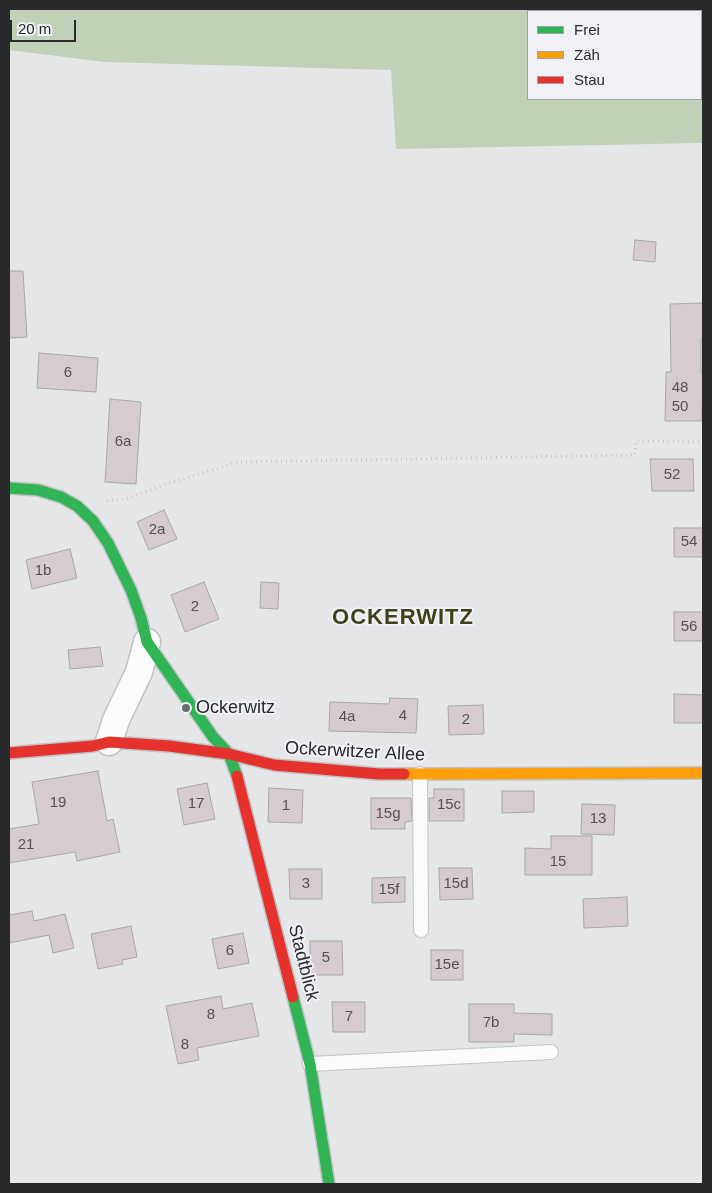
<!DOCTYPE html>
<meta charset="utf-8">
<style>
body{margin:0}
#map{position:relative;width:712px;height:1193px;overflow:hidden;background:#e4e6e8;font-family:Arial,sans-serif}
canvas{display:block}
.frame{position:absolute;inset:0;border:10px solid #28292a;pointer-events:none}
.legend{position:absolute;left:527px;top:10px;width:175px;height:90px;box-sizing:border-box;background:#f0f2f7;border:1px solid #a0a2a5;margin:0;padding:6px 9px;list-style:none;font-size:15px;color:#28292a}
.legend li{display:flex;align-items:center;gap:10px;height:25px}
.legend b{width:25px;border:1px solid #a0a2a5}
.scale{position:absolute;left:10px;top:20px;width:66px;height:22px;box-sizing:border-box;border:2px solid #28292a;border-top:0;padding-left:6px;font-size:15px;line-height:18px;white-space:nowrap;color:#28292a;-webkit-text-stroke:4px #f0f2f7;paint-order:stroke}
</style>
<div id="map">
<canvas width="712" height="1193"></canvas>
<div class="frame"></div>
<ul class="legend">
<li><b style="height:6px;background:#30b455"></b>Frei</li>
<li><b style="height:6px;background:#ff9f0a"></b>Zäh</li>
<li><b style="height:6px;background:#e5322d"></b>Stau</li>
</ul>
<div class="scale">20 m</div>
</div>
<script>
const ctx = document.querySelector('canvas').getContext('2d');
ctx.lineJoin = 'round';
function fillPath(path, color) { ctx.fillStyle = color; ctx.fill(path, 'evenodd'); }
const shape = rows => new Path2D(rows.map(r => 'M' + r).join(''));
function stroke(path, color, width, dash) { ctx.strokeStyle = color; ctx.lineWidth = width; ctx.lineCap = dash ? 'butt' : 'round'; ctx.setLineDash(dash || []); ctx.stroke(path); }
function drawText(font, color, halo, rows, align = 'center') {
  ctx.font = font + ' Arial,sans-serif'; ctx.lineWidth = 4; ctx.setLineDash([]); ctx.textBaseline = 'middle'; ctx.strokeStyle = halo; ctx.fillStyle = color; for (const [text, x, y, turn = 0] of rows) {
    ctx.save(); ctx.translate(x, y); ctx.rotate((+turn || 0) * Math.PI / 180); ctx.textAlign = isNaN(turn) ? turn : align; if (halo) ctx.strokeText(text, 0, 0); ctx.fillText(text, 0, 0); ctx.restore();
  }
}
const green = shape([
 [9,9,703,9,703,143,396,149,391,70,104,62,9,50],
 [528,11,701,11,701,99,528,99]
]);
const building = shape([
 [635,240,656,242,655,262,633,260,635,240],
 [9,271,23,271,27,337,9,338,9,271],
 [703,303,703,339,701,339,701,373,703,373,702,421,665,421,666,372,671,372,670,304,703,303],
 [39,353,98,358,96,392,37,388,39,353],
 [110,399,141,402,136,484,105,482,110,399],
 [650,459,693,459,694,491,652,491,650,459],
 [164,510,177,539,149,550,137,522,164,510],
 [674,528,703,528,703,557,674,557,674,528],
 [70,549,77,578,32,589,26,560,70,549],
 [204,582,219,619,185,632,171,595,204,582],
 [261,582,279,583,278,609,260,608,261,582],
 [674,612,703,612,703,641,674,641,674,612],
 [100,647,103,666,70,669,68,650,100,647],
 [674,694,703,695,703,723,674,723,674,694],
 [390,698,418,699,416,733,329,731,330,702,389,704,390,698],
 [483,705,484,734,449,735,448,706,483,705],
 [98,771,107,821,113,819,120,852,77,861,75,852,9,863,9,829,39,824,32,782,98,771],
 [207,783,215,819,184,825,177,789,207,783],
 [269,788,303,790,302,823,268,822,269,788],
 [434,789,464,789,464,821,429,821,429,798,434,798,434,789],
 [502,791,534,791,534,812,502,813,502,791],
 [371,798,411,798,412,821,405,822,405,829,371,829,371,798],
 [582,804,615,805,614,835,581,834,582,804],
 [551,836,592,836,592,875,525,875,525,848,551,849,551,836],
 [439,868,472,868,473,899,440,900,439,868],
 [289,869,322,869,322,899,290,899,289,869],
 [405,877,405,902,372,903,372,878,405,877],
 [627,897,628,926,584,928,583,899,627,897],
 [32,911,34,921,65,914,74,948,53,953,49,935,9,943,9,915,32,911],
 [131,926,137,957,122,960,123,964,98,969,91,934,131,926],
 [243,933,249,963,218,969,212,939,243,933],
 [310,941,342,941,343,975,310,975,310,941],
 [431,950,463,950,463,980,431,980,431,950],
 [221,996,223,1009,252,1003,259,1036,197,1048,199,1060,178,1064,166,1006,221,996],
 [332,1002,365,1002,365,1032,333,1032,332,1002],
 [469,1004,514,1004,514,1013,552,1014,552,1035,514,1034,514,1042,469,1042,469,1004]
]);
const path = shape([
 [107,501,125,499,169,483,239,462,635,455,636,441,703,442]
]);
const lane = shape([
 [420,774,421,930],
 [310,1064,551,1052]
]);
const street = shape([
 [109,742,116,720,139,672,147,642]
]);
const fast = shape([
 [9,488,38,490,61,497,77,506,93,521,108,543,131,590,141,618,147,642,213,737,229,754,237,776],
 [293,997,310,1064,329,1184]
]);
const slow = shape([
 [404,774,703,773]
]);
const jam = shape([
 [9,753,93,746,109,742,169,746,229,754,274,765,379,774,404,774],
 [237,776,293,997]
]);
const markers = [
 [186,708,5,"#6a6b6c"]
];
const numberNames = [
 ["6",68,373],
 ["48",680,388],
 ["50",680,407],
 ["6a",123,442],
 ["52",672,475],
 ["2a",157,530],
 ["54",689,542],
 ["1b",43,571],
 ["2",195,607],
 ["56",689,627],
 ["4",403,716],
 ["4a",347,717],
 ["2",466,720],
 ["19",58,803],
 ["17",196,804],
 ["15c",449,805],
 ["1",286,806],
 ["15g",388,814],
 ["13",598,819],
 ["21",26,845],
 ["15",558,862],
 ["3",306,884],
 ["15d",456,884],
 ["15f",389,890],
 ["6",230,951],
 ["5",326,958],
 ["15e",447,965],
 ["8",211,1015],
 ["7",349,1017],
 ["7b",491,1023],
 ["8",185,1045]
];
const poiNames = [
 ["Ockerwitz",196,708]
];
const streetNames = [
 ["Ockerwitzer Allee",355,752,3],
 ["Stadtblick",303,963,76]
];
const districtNames = [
 ["OCKERWITZ",403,618]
];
fillPath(green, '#c1d1b7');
fillPath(building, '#d6cbd0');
stroke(building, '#a7a7a8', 1);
stroke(lane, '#c2c3c5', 16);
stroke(street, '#c2c3c5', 29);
stroke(fast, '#c2c3c5', 14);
stroke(slow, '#c2c3c5', 14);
stroke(jam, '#c2c3c5', 14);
stroke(path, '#c6c7c7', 3, [1, 4]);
stroke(lane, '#fbfbfc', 14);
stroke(street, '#fbfbfc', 26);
stroke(fast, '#30b455', 11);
stroke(slow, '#ff9f0a', 11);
stroke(jam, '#e5322d', 11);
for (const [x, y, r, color] of markers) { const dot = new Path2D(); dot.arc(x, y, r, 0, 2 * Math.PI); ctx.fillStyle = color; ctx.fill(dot); stroke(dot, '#f0f2f7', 2); }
drawText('15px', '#545254', null, numberNames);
drawText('18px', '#28292a', '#f0f2f7', poiNames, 'left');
drawText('18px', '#28292a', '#f0f2f7', streetNames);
ctx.letterSpacing = '1px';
drawText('bold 22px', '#403f16', '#f0f2f7', districtNames);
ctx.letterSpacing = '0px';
</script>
